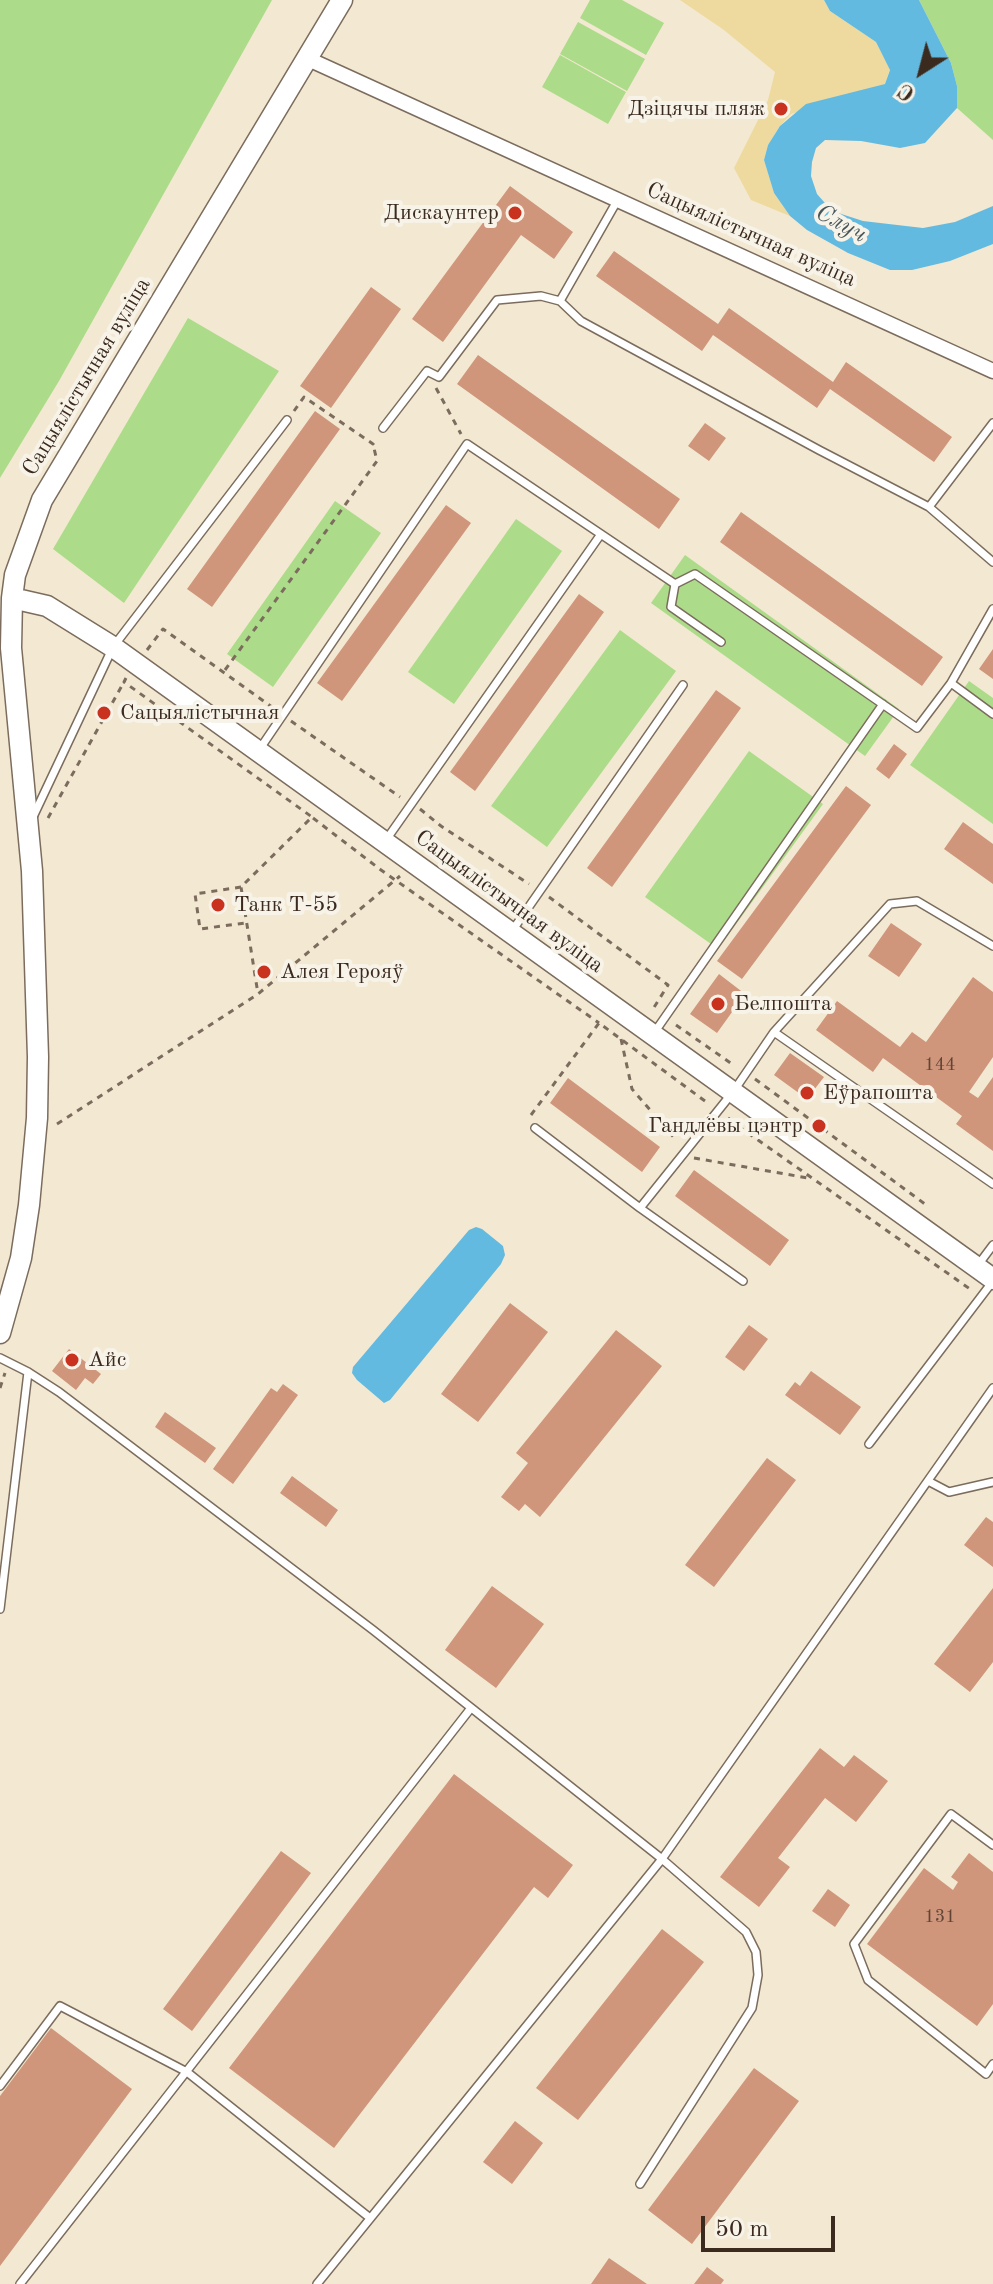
<!DOCTYPE html>
<meta charset="utf-8">
<style>
body{margin:0}
#map{position:relative;width:993px;height:2284px;overflow:hidden;background:#f3e8d1;font-family:"Old Standard TT",serif}
canvas{display:block}
.north{position:absolute;left:881px;top:32px;width:80px;height:80px;-webkit-text-stroke:6px #f7f3e8;paint-order:stroke;rotate:216deg;font-size:22px;font-weight:700;line-height:32px;text-align:center;color:#3b2a1e}
.north::after{content:'';display:block;margin:auto;width:28px;height:36px;background:#3b2a1e;clip-path:polygon(50% 0,100% 100%,50% 72%,0 100%)}
.scale{position:absolute;left:701px;top:2216px;width:134px;height:36px;box-sizing:border-box;border:4px solid #3b2a1e;border-top:0;padding-left:10px;font-size:24px;line-height:28px;white-space:nowrap;color:#3b2a1e;-webkit-text-stroke:6px #f7f3e8;paint-order:stroke}
</style>
<div id="map">
<canvas width="993" height="2284"></canvas>
<div class="north">С</div>
<div class="scale">50 m</div>
</div>
<script>
const ctx = document.querySelector('canvas').getContext('2d');
ctx.lineJoin = 'round';
function fillPath(path, color) { ctx.fillStyle = color; ctx.fill(path, 'evenodd'); }
const shape = rows => new Path2D(rows.map(r => 'M' + r).join(''));
function stroke(path, color, width, dash) { ctx.strokeStyle = color; ctx.lineWidth = width; ctx.lineCap = dash ? 'butt' : 'round'; ctx.setLineDash(dash || []); ctx.stroke(path); }
function drawText(font, color, halo, rows, align = 'center') {
  ctx.font = font + ' "Old Standard TT",serif'; ctx.lineWidth = 8; ctx.setLineDash([]); ctx.textBaseline = 'middle'; ctx.strokeStyle = halo; ctx.fillStyle = color; for (const [text, x, y, turn = 0] of rows) {
    ctx.save(); ctx.translate(x, y); ctx.rotate((+turn || 0) * Math.PI / 180); ctx.textAlign = isNaN(turn) ? turn : align; if (halo) ctx.strokeText(text, 0, 0); ctx.fillText(text, 0, 0); ctx.restore();
  }
}
const green = shape([
 [0,0,272,0,59,381,0,478],
 [590,0,622,0,664,23,646,55,580,18],
 [919,0,993,0,993,140,957,108,957,86,951,63],
 [578,22,645,59,627,91,560,54],
 [560,55,626,92,608,124,542,87],
 [188,318,279,371,124,603,53,549],
 [335,501,381,533,273,687,227,654],
 [516,519,562,551,454,704,408,672],
 [685,555,899,709,865,756,651,603],
 [620,630,676,671,547,847,491,806],
 [969,681,993,698,993,824,910,765],
 [749,751,823,804,718,949,645,897]
]);
const sand = shape([
 [680,0,824,0,830,11,876,42,890,69,885,84,791,114,780,126,768,145,764,160,774,193,790,216,751,200,734,168,768,100,775,72,724,30]
]);
const water = shape([
 [824,0,919,0,951,63,957,86,957,108,925,143,900,148,861,141,825,140,816,148,812,162,811,176,817,194,832,211,863,221,923,228,955,222,993,206,993,244,950,261,912,270,890,270,848,253,807,230,790,216,774,193,764,160,768,145,780,126,806,104,885,84,890,70,876,42,830,11],
 [476,1227,482,1229,503,1246,505,1255,501,1264,390,1400,384,1403,357,1380,352,1373,353,1367,469,1230]
]);
const building = shape([
 [510,186,573,232,554,259,521,235,443,342,412,319],
 [614,251,718,324,729,308,833,382,846,362,952,437,934,462,830,389,817,408,713,335,702,351,596,276],
 [371,287,401,309,331,408,300,386],
 [478,355,680,499,659,529,457,384],
 [315,411,340,429,212,607,187,589],
 [705,423,726,438,709,461,688,446],
 [446,505,471,523,342,701,317,683],
 [741,512,943,657,922,686,720,542],
 [579,594,604,612,475,791,450,772],
 [993,649,993,679,979,669],
 [716,690,741,708,612,887,587,868],
 [894,744,907,754,889,779,876,769],
 [846,786,871,805,742,979,717,961],
 [963,822,993,844,993,884,944,849],
 [891,923,922,944,899,977,868,956],
 [719,974,745,994,717,1033,690,1014],
 [973,977,993,992,993,1057,969,1092,978,1098,993,1077,993,1151,956,1124,962,1116,883,1058,873,1072,816,1030,837,1001,900,1047,912,1032,926,1042],
 [790,1053,824,1077,807,1099,774,1075],
 [568,1078,660,1147,642,1172,550,1103],
 [694,1170,789,1240,770,1266,675,1196],
 [510,1303,548,1332,478,1422,441,1394],
 [749,1325,768,1339,744,1371,725,1357],
 [616,1330,662,1366,540,1517,525,1504,519,1511,501,1497,528,1463,516,1453],
 [69,1349,101,1374,93,1384,85,1378,76,1390,52,1371],
 [811,1371,861,1407,840,1435,785,1395,795,1382,800,1386],
 [283,1384,298,1395,233,1484,213,1469,271,1388,277,1392],
 [165,1412,216,1448,205,1463,155,1427],
 [767,1458,796,1480,714,1587,685,1565],
 [292,1476,338,1510,326,1527,280,1493],
 [986,1517,993,1522,993,1567,964,1545],
 [492,1586,544,1624,496,1688,445,1650],
 [993,1588,993,1662,970,1692,934,1664],
 [820,1748,844,1767,854,1755,888,1781,856,1822,825,1798,778,1858,790,1867,759,1907,720,1877],
 [454,1774,573,1865,548,1898,534,1887,334,2148,229,2068],
 [281,1851,311,1873,192,2031,163,2009],
 [969,1853,993,1872,993,2004,977,2026,867,1944,924,1868,953,1890,958,1882,951,1877],
 [828,1889,850,1905,835,1927,812,1911],
 [662,1929,704,1962,578,2120,536,2088],
 [51,2028,132,2089,0,2266,0,2096],
 [754,2068,799,2101,692,2244,648,2210],
 [515,2121,543,2143,512,2184,483,2162],
 [609,2258,647,2284,591,2284],
 [707,2267,724,2280,721,2284,694,2284]
]);
const path = shape([
 [436,388,461,434],
 [294,411,304,397,373,444,377,438],
 [147,650,163,629,272,707],
 [225,670,377,461,373,444],
 [126,678,124,682,312,817,241,887,258,994],
 [291,721,400,797],
 [420,809,441,826,529,884],
 [48,818,124,682],
 [313,818,381,870,599,1023],
 [241,887,195,894,200,929,245,923],
 [549,897,668,985,653,1009,656,1011],
 [676,1025,735,1066],
 [621,1039,632,1089,677,1141],
 [755,1079,929,1207],
 [531,1115,599,1023,709,1104],
 [728,1118,738,1126,741,1122],
 [57,1124,258,994,400,876],
 [738,1126,970,1289],
 [694,1158,808,1178],
 [0,1388,5,1373]
]);
const lane = shape([
 [617,201,560,301,581,321,819,450,929,507,993,562],
 [383,428,427,371,439,377,497,300,541,296,560,301],
 [929,507,993,423],
 [675,584,671,607,721,642],
 [993,609,951,683,993,714],
 [259,750,467,444,675,584,695,574,917,728,951,683],
 [32,819,113,647,287,420],
 [386,840,601,534],
 [512,931,683,685],
 [774,1032,890,904,917,901,993,946],
 [654,1033,883,704],
 [535,1128,640,1208,733,1092,774,1032,993,1184],
 [640,1208,743,1281],
 [978,1265,993,1245],
 [0,1358,28,1372,59,1392,373,1630,662,1859,746,1932,756,1952,758,1975,752,2008,640,2184],
 [869,1444,993,1281],
 [928,1481,949,1492,993,1482],
 [0,1609,28,1372],
 [993,1845,951,1814,854,1944,868,1980,986,2074,993,2064],
 [0,2086,60,2006,187,2072,370,2218],
 [20,2284,471,1708],
 [317,2284,662,1859,993,1388]
]);
const street = shape([
 [306,58,993,371]
]);
const secondary = shape([
 [12,598,47,606,113,647,993,1279],
 [0,1333,21,1258,29,1205,37,1118,38,1057,32,871,11,648,12,598,15,575,42,500,342,0]
]);
const markers = [
 [781,109,8,"#c8321e"],
 [515,213,8,"#c8321e"],
 [104,713,8,"#c8321e"],
 [218,905,8,"#c8321e"],
 [264,972,8,"#c8321e"],
 [718,1004,8,"#c8321e"],
 [807,1093,8,"#c8321e"],
 [819,1126,8,"#c8321e"],
 [72,1360,8,"#c8321e"]
];
const numberNames = [
 ["144",940,1065],
 ["131",940,1917]
];
const poiNames = [
 ["Дзіцячы пляж",765,109,"right"],
 ["Дискаунтер",499,213,"right"],
 ["Сацыялістычная",120,713],
 ["Танк Т-55",234,905],
 ["Алея Герояў",280,972],
 ["Белпошта",734,1004],
 ["Еўрапошта",823,1093],
 ["Гандлёвы цэнтр",803,1126,"right"],
 ["Айс",88,1360]
];
const streetNames = [
 ["Сацыялістычная вуліца",751,235,24],
 ["Сацыялістычная вуліца",87,377,-59],
 ["Сацыялістычная вуліца",509,902,36]
];
const waterNames = [
 ["Случ",841,224,29]
];
fillPath(green, '#acdc89');
fillPath(sand, '#eeda9e');
fillPath(water, '#63bae0');
fillPath(building, '#cf967c');
stroke(lane, '#7b6c5d', 10);
stroke(street, '#7b6c5d', 17);
stroke(secondary, '#7b6c5d', 23);
stroke(path, '#7b6c5d', 3, [6, 6]);
stroke(lane, '#fff', 7);
stroke(street, '#fff', 14);
stroke(secondary, '#fff', 20);
for (const [x, y, r, color] of markers) { const dot = new Path2D(); dot.arc(x, y, r, 0, 2 * Math.PI); ctx.fillStyle = color; ctx.fill(dot); stroke(dot, '#f7f3e8', 3); }
drawText('18px', '#604536', null, numberNames);
drawText('22px', '#3b2a1e', '#f7f3e8', poiNames, 'left');
drawText('22px', '#3b2a1e', '#f7f3e8', streetNames);
drawText('italic 24px', '#475558', '#f7f3e8', waterNames);
</script>
